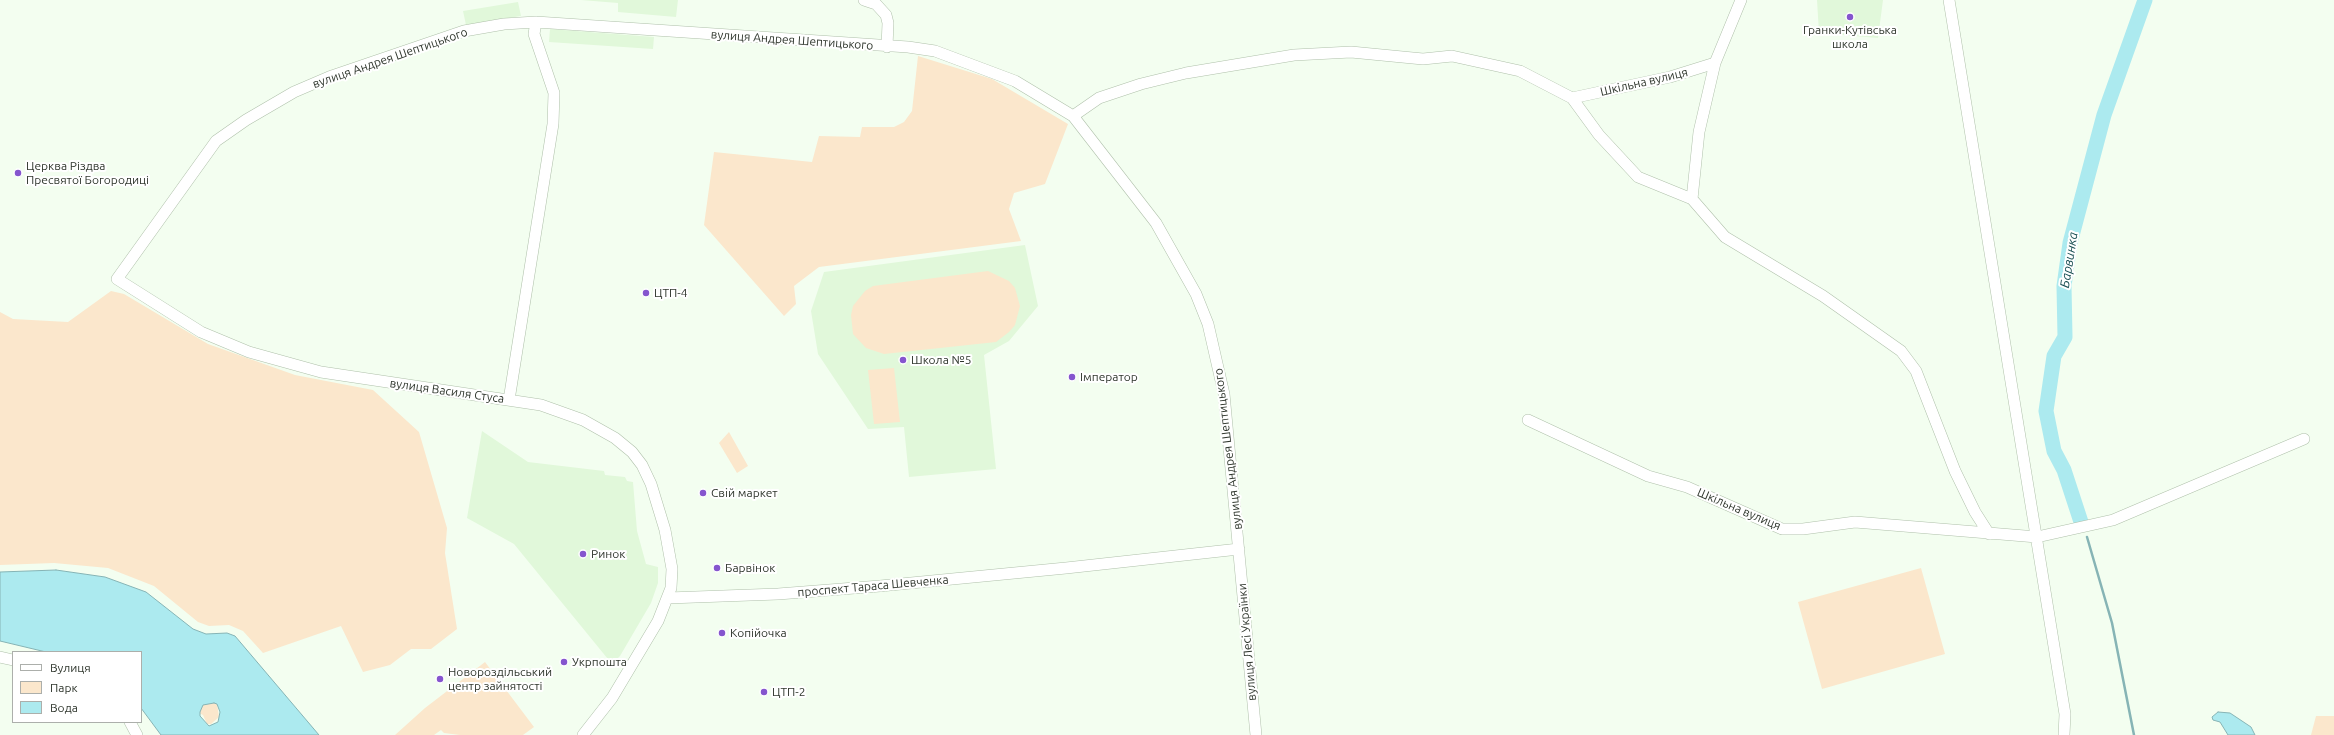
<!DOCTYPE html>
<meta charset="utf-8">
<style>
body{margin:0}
#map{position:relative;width:2334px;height:735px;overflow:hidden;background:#f3fef0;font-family:Ubuntu,sans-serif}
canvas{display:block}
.legend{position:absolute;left:12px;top:651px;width:130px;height:72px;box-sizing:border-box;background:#fff;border:1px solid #acafab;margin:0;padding:5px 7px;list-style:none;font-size:12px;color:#2f362d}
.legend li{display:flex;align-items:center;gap:8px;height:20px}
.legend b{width:20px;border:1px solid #acafab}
</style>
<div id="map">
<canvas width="2334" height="735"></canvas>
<ul class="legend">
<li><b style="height:5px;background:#fff"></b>Вулиця</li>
<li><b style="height:11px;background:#fbe7cc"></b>Парк</li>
<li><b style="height:11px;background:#aceaef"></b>Вода</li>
</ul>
</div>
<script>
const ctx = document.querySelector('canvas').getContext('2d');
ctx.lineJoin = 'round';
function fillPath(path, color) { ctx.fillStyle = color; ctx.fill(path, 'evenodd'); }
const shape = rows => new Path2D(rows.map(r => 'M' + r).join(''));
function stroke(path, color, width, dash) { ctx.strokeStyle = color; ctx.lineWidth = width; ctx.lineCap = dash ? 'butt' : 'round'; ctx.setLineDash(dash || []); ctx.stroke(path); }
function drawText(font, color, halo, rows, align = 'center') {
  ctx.font = font + ' Ubuntu,sans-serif'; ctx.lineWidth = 4; ctx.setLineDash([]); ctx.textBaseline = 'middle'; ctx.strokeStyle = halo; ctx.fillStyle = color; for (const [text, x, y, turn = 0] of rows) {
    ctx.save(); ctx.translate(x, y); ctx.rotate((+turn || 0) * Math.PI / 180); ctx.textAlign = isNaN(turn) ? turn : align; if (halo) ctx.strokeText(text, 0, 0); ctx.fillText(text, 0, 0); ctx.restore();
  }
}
const built = shape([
 [581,0,678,0,676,17,618,12,618,3],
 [1817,0,1883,0,1878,38,1819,33],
 [518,2,521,16,466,25,463,11],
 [550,29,654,37,653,49,549,42],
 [1025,245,1038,306,1009,341,984,355,996,469,909,477,904,427,868,429,818,354,811,311,824,272],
 [482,431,528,462,604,471,605,475,625,477,627,481,633,482,637,531,646,564,658,567,658,583,651,603,620,656,612,664,514,544,467,518]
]);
const green = shape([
 [918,56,992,79,1068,124,1045,184,1014,193,1009,209,1021,241,819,267,794,286,796,304,784,316,704,225,714,152,812,162,819,136,860,137,862,127,894,127,904,122,912,111],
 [988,271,1009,281,1015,288,1020,306,1015,325,1009,332,996,342,884,354,866,348,853,334,851,315,853,306,865,291,873,286],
 [111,291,124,294,208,344,295,375,373,390,419,432,447,528,445,553,457,629,431,649,411,649,390,665,363,672,341,626,263,653,243,631,229,625,209,626,198,622,154,586,108,568,54,563,0,565,0,312,13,319,68,322],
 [894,368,900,422,874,424,868,370],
 [729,432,748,466,737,473,719,443],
 [1921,568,1945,654,1822,689,1798,602],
 [485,662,534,727,523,735,460,735,444,733,441,730,434,735,395,735,425,708],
 [209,701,217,704,219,717,211,724,207,724,203,715,197,712,198,708],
 [2316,716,2334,716,2334,735,2311,735]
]);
const water = shape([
 [56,570,105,577,146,592,193,629,206,634,227,633,235,636,319,735,161,735,141,708,141,652,46,652,0,641,0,572,56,570],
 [214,703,217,704,220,712,218,722,209,726,200,716,200,712,203,705,214,703],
 [2218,712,2230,713,2251,727,2255,735,2228,735,2220,722,2213,720,2212,717,2218,712]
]);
const stream = shape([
 [2087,537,2112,623,2134,735]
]);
const river = shape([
 [2081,522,2064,470,2054,451,2046,411,2054,356,2065,337,2064,286,2070,243,2104,115,2145,0]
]);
const minor = shape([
 [864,0,876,4,886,15,888,23,887,47],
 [1949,0,2065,714,2064,735],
 [1572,98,1670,77,1715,63],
 [1073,116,1099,98,1141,84,1186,73,1294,55,1351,52,1423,59,1452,56,1520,71,1572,98,1599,135,1638,177,1692,199,1725,237,1823,296,1901,351,1916,371,1955,471,1975,512,1989,534],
 [1692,199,1699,132,1715,63,1741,0],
 [509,400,553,124,554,93,534,34,536,22],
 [1528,420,1648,476,1687,487,1782,529,1803,529,1855,522,2037,537,2113,520,2304,439],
 [668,598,778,594,880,586,1066,568,1239,549],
 [0,657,13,660],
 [130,722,137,735],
 [583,735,612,698,658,621,671,588,672,569,665,530,651,484,642,465,632,452,615,438,583,420,541,405,321,372,249,352,201,332,117,279,216,141,246,120,294,92,329,77,464,31,504,24,536,22,908,47,935,51,1015,81,1073,116,1156,223,1196,294,1208,324,1224,394,1256,735]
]);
const markers = [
 [1850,17,4,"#8555ce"],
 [18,173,4,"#8555ce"],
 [646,293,4,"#8555ce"],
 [903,360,4,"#8555ce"],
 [1072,377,4,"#8555ce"],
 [703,493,4,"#8555ce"],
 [583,554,4,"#8555ce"],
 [717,568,4,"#8555ce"],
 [722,633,4,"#8555ce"],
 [564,662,4,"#8555ce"],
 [440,679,4,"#8555ce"],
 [764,692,4,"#8555ce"]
];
const poiNames = [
 ["Гранки-Кутівська",1850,30,"center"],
 ["школа",1850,44,"center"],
 ["Церква Різдва",26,166],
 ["Пресвятої Богородиці",26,180],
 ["ЦТП-4",654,293],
 ["Школа №5",911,360],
 ["Імператор",1080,377],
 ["Свiй маркет",711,493],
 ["Ринок",591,554],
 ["Барвінок",725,568],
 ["Копійочка",730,633],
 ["Укрпошта",572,662],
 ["Новороздільський",448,672],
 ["центр зайнятості",448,686],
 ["ЦТП-2",772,692]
];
const streetNames = [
 ["вулиця Андрея Шептицького",792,40,4],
 ["вулиця Андрея Шептицького",390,58,-19],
 ["Шкільна вулиця",1644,82,-13],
 ["вулиця Василя Стуса",447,391,8],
 ["вулиця Андрея Шептицького",1228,449,-97],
 ["Шкільна вулиця",1739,509,23],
 ["проспект Тараса Шевченка",873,586,-5],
 ["вулиця Лесі Українки",1247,642,-95]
];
const waterNames = [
 ["Барвинка",2069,260,-81]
];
fillPath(built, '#e1f8da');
fillPath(green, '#fbe7cc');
fillPath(water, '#aceaef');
stroke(water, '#86b4b5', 1);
stroke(stream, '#86b4b5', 2.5);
stroke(river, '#aceaef', 15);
stroke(minor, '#afc0aa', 12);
stroke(minor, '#fff', 11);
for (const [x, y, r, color] of markers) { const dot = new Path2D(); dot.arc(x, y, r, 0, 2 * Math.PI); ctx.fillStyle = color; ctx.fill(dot); stroke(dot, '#fff', 1.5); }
drawText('12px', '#2f362d', '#fff', poiNames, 'left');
drawText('12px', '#2f362d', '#fff', streetNames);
drawText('italic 13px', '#184e52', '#fff', waterNames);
</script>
